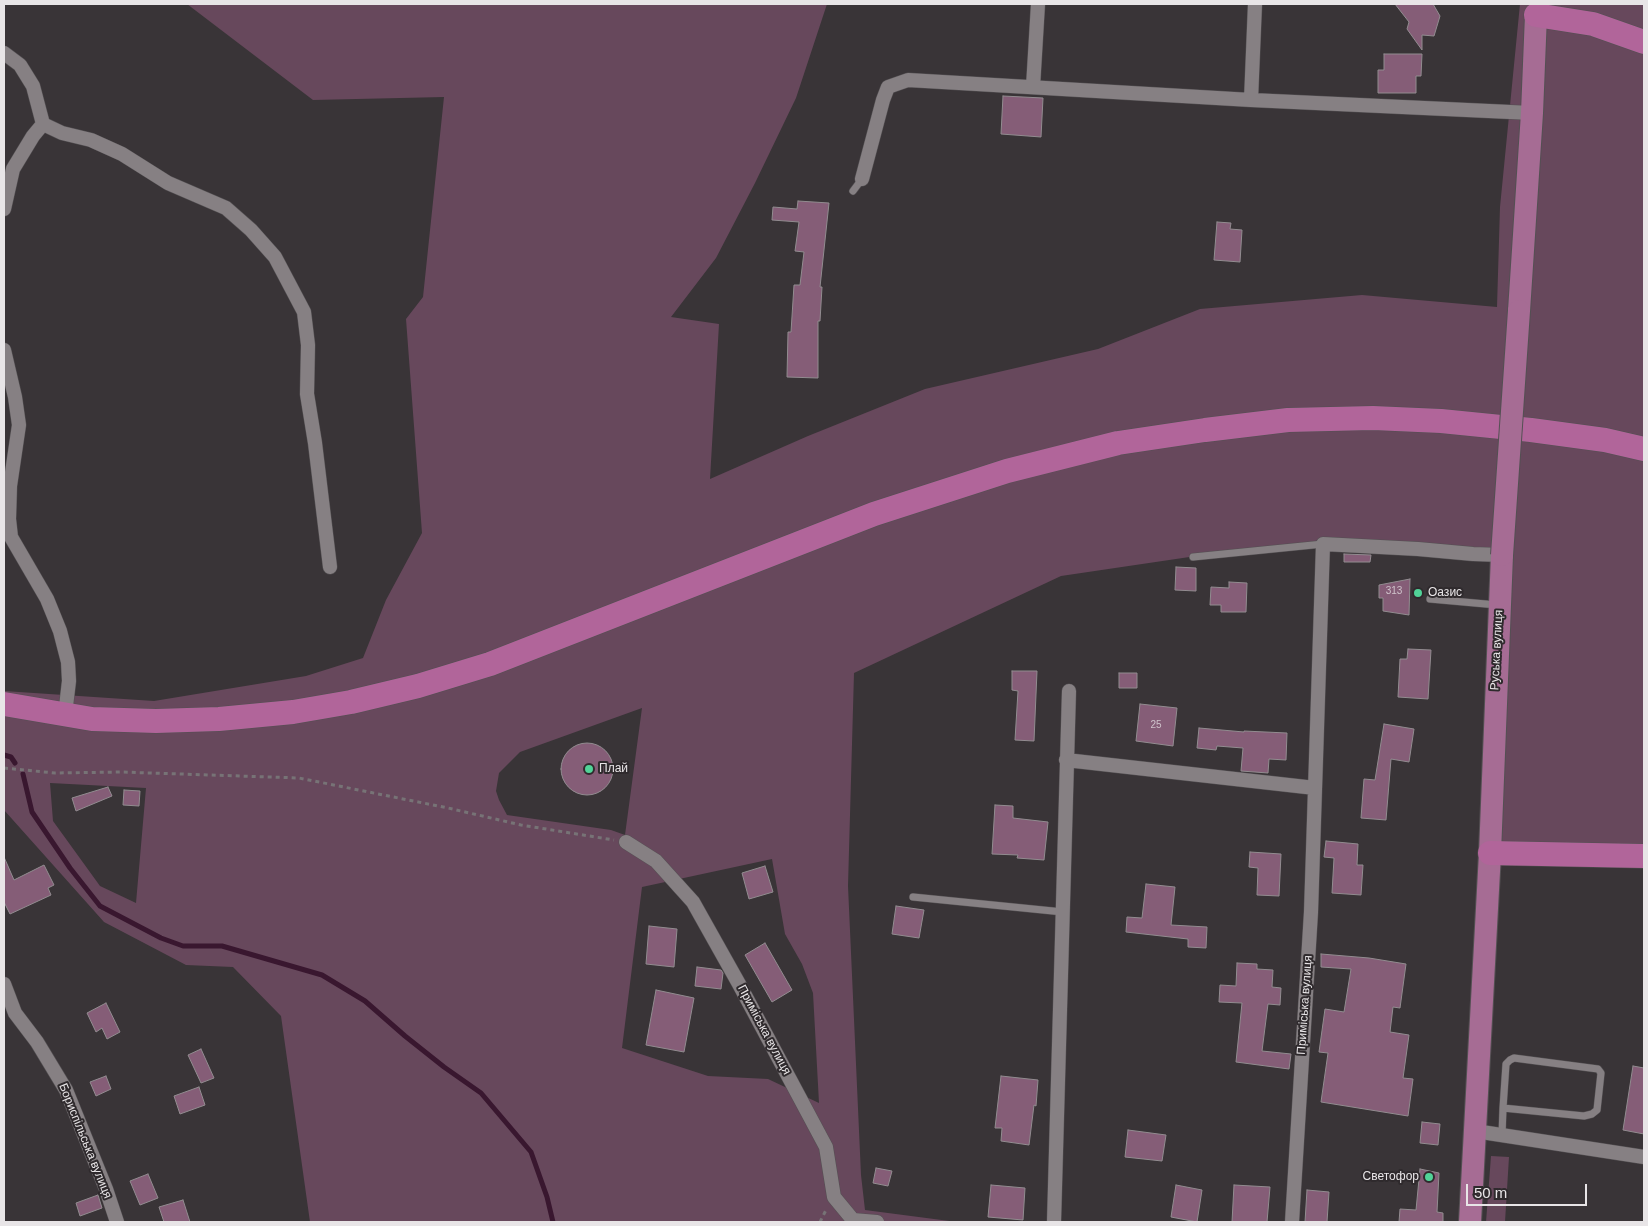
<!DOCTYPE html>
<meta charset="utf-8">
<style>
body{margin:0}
#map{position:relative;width:1648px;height:1226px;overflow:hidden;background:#393437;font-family:Helvetica,sans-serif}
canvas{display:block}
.frame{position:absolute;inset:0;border:5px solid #e8e5e7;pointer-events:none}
.scale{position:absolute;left:1466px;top:1184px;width:121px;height:22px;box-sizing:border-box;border:2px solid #e8e5e7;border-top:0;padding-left:6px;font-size:15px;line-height:18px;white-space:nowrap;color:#e8e5e7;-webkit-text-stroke:4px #2f2a2d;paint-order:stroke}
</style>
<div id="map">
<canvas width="1648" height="1226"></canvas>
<div class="frame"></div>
<div class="scale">50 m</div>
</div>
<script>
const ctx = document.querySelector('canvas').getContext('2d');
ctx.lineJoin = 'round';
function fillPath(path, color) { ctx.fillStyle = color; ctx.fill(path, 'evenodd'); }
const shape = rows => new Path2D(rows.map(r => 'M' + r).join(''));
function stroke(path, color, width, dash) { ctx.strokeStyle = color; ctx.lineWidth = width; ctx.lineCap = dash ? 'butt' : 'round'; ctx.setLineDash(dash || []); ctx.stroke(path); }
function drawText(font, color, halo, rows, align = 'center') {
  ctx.font = font + ' Helvetica,sans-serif'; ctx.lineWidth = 4; ctx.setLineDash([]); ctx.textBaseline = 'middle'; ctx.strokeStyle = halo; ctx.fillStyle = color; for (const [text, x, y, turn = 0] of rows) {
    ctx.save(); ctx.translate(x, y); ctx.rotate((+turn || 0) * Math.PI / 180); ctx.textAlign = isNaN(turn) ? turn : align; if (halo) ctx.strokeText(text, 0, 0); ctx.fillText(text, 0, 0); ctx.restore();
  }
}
const green = shape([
 [187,4,827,4,796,98,755,183,716,258,671,317,719,324,710,479,808,436,925,389,1098,349,1200,309,1362,295,1497,307,1500,207,1520,4,1644,4,1644,861,1486,857,1497,551,1348,545,1203,555,1061,576,854,673,848,886,861,1175,865,1210,957,1222,310,1222,281,1016,233,967,186,965,104,922,4,810,4,691,154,701,306,676,363,658,386,600,422,533,406,319,423,297,444,97,313,100],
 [642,708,625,835,611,830,507,815,499,800,496,791,499,773,520,752],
 [50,783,146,788,136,903,100,886,53,821],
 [772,859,785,934,802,964,813,993,819,1103,768,1079,708,1076,622,1048,642,887],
 [1491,1156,1509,1157,1505,1222,1486,1222]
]);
const stream = shape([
 [4,755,11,757,15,763],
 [23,774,32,812,70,868,100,906,161,938,183,946,222,946,322,975,365,1001,405,1036,444,1067,481,1093,531,1152,547,1197,553,1222]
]);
const building = shape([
 [1395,4,1433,4,1440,16,1434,36,1422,35,1422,50,1407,29,1409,22,1395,4],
 [1384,54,1422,54,1421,76,1416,76,1416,93,1378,93,1378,70,1384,70,1384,54],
 [1003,96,1043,98,1041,137,1001,134,1003,96],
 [798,201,829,203,820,287,822,287,820,321,818,321,818,378,787,377,788,332,791,332,794,285,800,285,804,252,795,251,799,222,772,220,773,207,797,209,798,201],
 [1217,222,1231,223,1230,229,1242,230,1240,262,1214,260,1217,222],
 [1344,554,1371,555,1370,562,1344,562,1344,554],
 [1176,567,1196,568,1196,591,1175,590,1176,567],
 [1410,579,1409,615,1383,611,1383,598,1379,598,1379,585,1410,579],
 [1229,582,1247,583,1246,612,1221,612,1221,605,1210,605,1211,587,1229,588,1229,582],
 [1408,649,1431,650,1428,699,1398,697,1400,659,1407,659,1408,649],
 [1012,671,1037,671,1034,741,1015,740,1018,691,1012,690,1012,671],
 [1119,673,1137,673,1137,688,1119,688,1119,673],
 [1140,704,1177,708,1173,746,1136,741,1140,704],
 [1384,724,1414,729,1409,762,1391,759,1386,820,1361,818,1364,779,1375,780,1384,724],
 [1199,728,1244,732,1244,731,1287,733,1286,760,1269,759,1268,773,1241,771,1243,748,1217,746,1216,750,1197,748,1199,728],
 '561 769a26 26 0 1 1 52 0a26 26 0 1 1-52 0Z',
 [108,787,112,796,76,811,72,798,108,787],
 [124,790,140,791,139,806,123,805,124,790],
 [995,805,1013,806,1013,818,1048,822,1044,860,1017,858,1018,855,992,854,995,805],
 [1326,841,1358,844,1357,865,1363,865,1361,895,1332,893,1334,858,1324,857,1326,841],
 [1250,852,1281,854,1279,896,1257,895,1258,868,1249,867,1250,852],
 [4,857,14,880,44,865,54,885,48,888,51,895,10,914,4,902,4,857],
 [765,866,773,892,749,899,742,873,765,866],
 [1146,884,1175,887,1171,925,1207,927,1206,948,1188,947,1188,939,1126,932,1127,917,1142,918,1146,884],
 [896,906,924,910,919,938,892,934,896,906],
 [649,926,677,929,674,967,646,964,649,926],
 [765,943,792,990,772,1002,745,955,765,943],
 [1321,954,1369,958,1406,964,1400,1008,1393,1007,1390,1032,1409,1035,1403,1078,1413,1079,1408,1116,1321,1102,1328,1053,1319,1052,1325,1009,1344,1012,1351,969,1321,967,1321,954],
 [1237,963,1257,964,1257,969,1273,970,1272,987,1281,988,1280,1005,1268,1004,1262,1051,1291,1054,1289,1069,1236,1062,1242,1003,1219,1002,1220,985,1236,986,1237,963],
 [697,967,721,970,723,973,721,989,695,986,697,967],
 [656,990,694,998,684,1052,646,1045,656,990],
 [106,1003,120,1032,107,1039,102,1028,96,1032,87,1013,106,1003],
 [201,1049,214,1078,201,1083,188,1055,201,1049],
 [1633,1066,1644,1068,1644,1134,1623,1130,1633,1066],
 [106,1076,111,1089,96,1096,90,1082,106,1076],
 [1001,1076,1038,1080,1036,1106,1034,1105,1029,1145,1001,1141,1002,1128,995,1128,1001,1076],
 [199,1087,205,1105,180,1114,174,1096,199,1087],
 [1422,1122,1440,1124,1438,1145,1420,1143,1422,1122],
 [1128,1130,1166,1135,1162,1161,1125,1157,1128,1130],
 [876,1168,892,1171,888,1186,873,1183,876,1168],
 [1420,1169,1439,1173,1437,1212,1443,1213,1443,1222,1399,1222,1400,1209,1416,1210,1420,1169],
 [148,1174,158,1198,140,1205,130,1181,148,1174],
 [991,1185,1025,1188,1023,1220,988,1217,991,1185],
 [1176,1185,1202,1190,1197,1222,1171,1217,1176,1185],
 [1234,1185,1270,1187,1267,1222,1232,1222,1234,1185],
 [1307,1190,1329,1192,1327,1222,1305,1222,1307,1190],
 [98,1195,102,1208,80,1216,76,1203,98,1195],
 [183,1200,190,1222,164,1222,159,1207,183,1200]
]);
const path = shape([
 [4,768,55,773,121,772,299,778,448,808,521,825,614,840],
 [820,1222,826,1210]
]);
const service = shape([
 [853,191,862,179],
 [1193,557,1323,544],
 [1430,599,1497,605],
 [913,897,1063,912],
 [1502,1135,1503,1108,1506,1064,1510,1060,1514,1058,1598,1069,1601,1073,1597,1110,1592,1114,1584,1116,1503,1108]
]);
const minor = shape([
 [4,53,20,65,33,86,43,124,62,133,91,140,122,154,168,183,226,208,251,230,275,257,304,312,308,345,307,394,315,443,330,567],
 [1033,87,1038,4],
 [1251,100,1255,4],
 [862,179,883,100,888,87,908,80,1251,100,1532,113],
 [4,209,13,169,33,136,43,124],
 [4,350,15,397,19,425,10,486,9,519,11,537,47,599,60,631,68,662,69,681,65,715],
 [1066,760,1315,788],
 [626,842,656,861,693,902,739,984,826,1147,834,1197,853,1220,877,1222],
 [4,984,15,1013,37,1042,66,1090,106,1189,117,1222],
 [1475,1131,1644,1157],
 [1054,1222,1069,691],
 [1292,1222,1311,912,1323,544,1418,549,1473,554,1502,555]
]);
const primary = shape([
 [1519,311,1532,113,1536,15],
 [1470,1222,1490,853,1502,555]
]);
const trunk = shape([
 [1536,15,1593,24,1644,42],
 [4,704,92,719,156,721,219,719,293,712,351,702,418,686,490,664,874,514,1007,471,1118,443,1205,430,1288,420,1373,418,1441,421,1531,430,1605,440,1644,449],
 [1490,853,1644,856]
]);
const primaryBridge = shape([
 [1502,555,1519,311]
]);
const markers = [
 [1418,593,5,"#51d398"],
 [589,769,5,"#51d398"],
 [1429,1177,5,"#51d398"]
];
const numberNames = [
 ["313",1394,591],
 ["25",1156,725]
];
const poiNames = [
 ["Оазис",1428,593],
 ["Плай",599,769],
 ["Светофор",1419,1177,"right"]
];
const streetNames = [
 ["Руська вулиця",1497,650,-87],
 ["Приміська вулиця",1305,1005,-86],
 ["Приміська вулиця",764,1030,62],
 ["Бориспільська вулиця",85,1141,68]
];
fillPath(green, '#67485c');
stroke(stream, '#39172f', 5);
fillPath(building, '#855d77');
stroke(building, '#928c90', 1);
stroke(service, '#545053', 8);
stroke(minor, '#545053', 15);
stroke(primary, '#545053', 24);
stroke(trunk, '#545053', 25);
stroke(path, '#777376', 3, [4, 4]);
stroke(service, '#868083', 7);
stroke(minor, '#868083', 14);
stroke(primary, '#a66c94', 22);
stroke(trunk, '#b1659a', 24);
stroke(primaryBridge, '#545053', 24, []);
stroke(primaryBridge, '#a66c94', 22);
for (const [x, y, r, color] of markers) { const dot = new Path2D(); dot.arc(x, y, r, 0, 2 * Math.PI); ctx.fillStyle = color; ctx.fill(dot); stroke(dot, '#2f2a2d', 2); }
drawText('10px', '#cfc3cb', null, numberNames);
drawText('12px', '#e8e5e7', '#2f2a2d', poiNames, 'left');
drawText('12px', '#e8e5e7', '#2f2a2d', streetNames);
</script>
